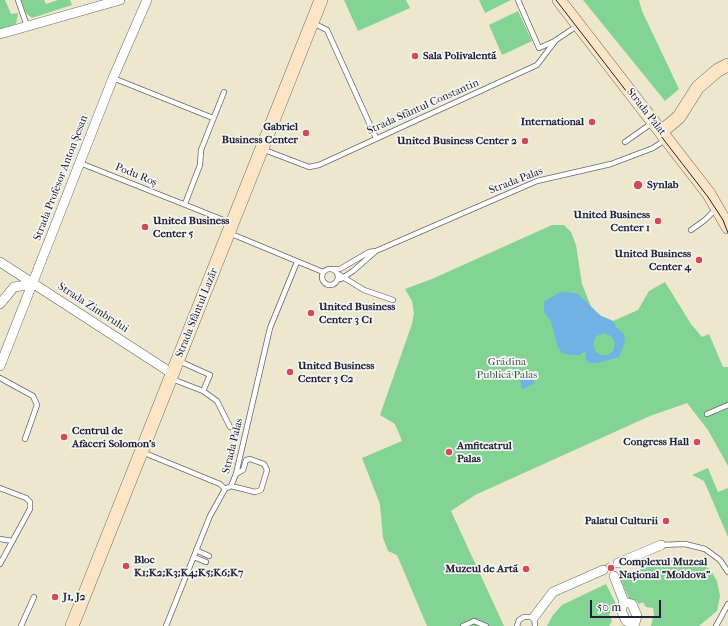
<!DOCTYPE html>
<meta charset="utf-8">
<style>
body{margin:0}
#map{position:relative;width:728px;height:626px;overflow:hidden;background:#ece7cd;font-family:"IM FELL French Canon",serif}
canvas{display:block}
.scale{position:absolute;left:590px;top:600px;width:71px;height:18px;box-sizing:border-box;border:2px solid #22223b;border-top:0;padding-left:5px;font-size:12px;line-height:14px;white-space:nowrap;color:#22223b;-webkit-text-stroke:3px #f6f6f2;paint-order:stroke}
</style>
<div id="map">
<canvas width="728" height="626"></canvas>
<div class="scale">50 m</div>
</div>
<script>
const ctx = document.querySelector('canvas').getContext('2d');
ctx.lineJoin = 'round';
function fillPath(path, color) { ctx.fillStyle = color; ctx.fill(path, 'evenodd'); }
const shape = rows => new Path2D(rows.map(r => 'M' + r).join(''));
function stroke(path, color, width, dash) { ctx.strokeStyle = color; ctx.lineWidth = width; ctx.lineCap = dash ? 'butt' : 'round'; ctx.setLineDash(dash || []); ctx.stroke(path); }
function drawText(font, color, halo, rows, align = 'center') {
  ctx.font = font + ' "IM FELL French Canon",serif'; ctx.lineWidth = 3.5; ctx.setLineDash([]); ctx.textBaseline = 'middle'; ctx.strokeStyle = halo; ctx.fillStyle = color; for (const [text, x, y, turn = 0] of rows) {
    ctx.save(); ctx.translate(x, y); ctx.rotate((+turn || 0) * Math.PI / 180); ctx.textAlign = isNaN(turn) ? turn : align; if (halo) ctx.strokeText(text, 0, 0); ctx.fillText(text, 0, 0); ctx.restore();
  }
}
const green = shape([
 [0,0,5,0,11,14,18,13,16,24,0,29],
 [21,0,44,0,46,4,58,0,70,0,72,5,32,18,26,13],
 [344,0,406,0,410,8,358,31],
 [479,0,511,0,485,13],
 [583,0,639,0,642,11,679,89,665,101],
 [518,11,532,41,502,55,489,25],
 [552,225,564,225,571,232,576,245,582,284,592,309,601,316,613,321,638,310,649,291,665,282,691,324,702,337,709,334,723,367,728,367,728,466,708,430,687,403,650,416,475,495,451,511,504,626,427,626,397,555,388,551,383,538,380,504,362,458,402,441,395,424,380,415,412,324,414,313,412,301,405,289,432,279],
 [708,468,718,492,728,488,728,537,704,481,692,475],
 [679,559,695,562,710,569,717,581,720,596,717,611,699,626,651,626,654,614,653,608,646,607,643,602,639,604,636,600,631,603,620,578,663,560],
 [606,584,617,606,613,608,614,611,609,614,612,621,609,626,547,626,553,615,562,605]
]);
const water = shape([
 [566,292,578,294,601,316,613,321,616,327,624,334,625,341,619,357,597,363,589,363,586,360,585,351,579,355,571,355,562,353,558,348,551,321,544,312,544,302,558,293],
 [603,333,609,335,613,338,615,345,613,351,608,355,601,355,596,352,593,346,595,337],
 [526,375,530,375,535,383,522,389,520,379]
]);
const streetTunnel = shape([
 [603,570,618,563]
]);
const lane = shape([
 [18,0,27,26],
 [518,0,539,48,555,41],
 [313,23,327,30,376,138],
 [113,78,213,118],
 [625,142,652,123],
 [262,149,309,167,319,165,537,65,556,40,577,26],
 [80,163,231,223],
 [185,204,200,165,201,150,224,92],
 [691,230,705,220,716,209],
 [229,233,323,272],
 '322 277a8 8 0 1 1 16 0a8 8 0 1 1-16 0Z',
 [333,269,340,269,369,252,376,251,537,181,611,164,653,148,665,140],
 [338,274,364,290,393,300],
 [341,279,353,271,376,251],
 [0,378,33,396,37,405,25,439],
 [172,379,203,391,210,375,179,361],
 [203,391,217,401,230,427],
 [707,414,728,405],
 [142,452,220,484,225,489],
 [231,486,255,492,261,490,267,470,264,464,250,459,246,460,243,470,236,474],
 [0,488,26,498,30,502,30,509,0,564],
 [0,539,12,541],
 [661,545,685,544,705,549,720,560,728,572],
 [196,550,209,556],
 [194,557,206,562],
 [21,626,34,597],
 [166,626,210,516,225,489,231,486,236,474,270,328,297,262],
 [463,626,474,621,486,626],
 [517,626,519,620,524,617,534,617,535,626],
 [716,626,728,604]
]);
const street = shape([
 [0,34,120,0],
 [0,262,173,374],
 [0,304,14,287,33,284],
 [0,366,113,78,147,0],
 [618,563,661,545],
 [614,576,624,602,632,604,637,616,634,626],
 [624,602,621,610,626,621,634,624],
 [534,617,553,592,603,570]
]);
const secondary = shape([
 [559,0,709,194,728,227],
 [661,132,679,117,698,87,718,70,728,65],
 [72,626,321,0]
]);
const tram = shape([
 [556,0,708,197,723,220,728,233]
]);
const markers = [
 [415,56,4,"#d1495b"],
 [592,122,4,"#d1495b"],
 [306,133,4,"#d1495b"],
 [525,141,4,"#d1495b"],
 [638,185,5,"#d1495b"],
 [658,221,4,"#d1495b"],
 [145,227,4,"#d1495b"],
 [699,260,4,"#d1495b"],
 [311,313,4,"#d1495b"],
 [290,372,4,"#d1495b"],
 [64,437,4,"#d1495b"],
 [697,442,4,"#d1495b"],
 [449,452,4,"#d1495b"],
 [666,521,4,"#d1495b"],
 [126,566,4,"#d1495b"],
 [611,568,4,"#d1495b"],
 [526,569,4,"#d1495b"],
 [55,597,4,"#d1495b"]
];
const poiNames = [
 ["Sala Polivalentă",423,56],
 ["International",584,122,"right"],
 ["Gabriel",298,127,"right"],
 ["Business Center",298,140,"right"],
 ["United Business Center 2",517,141,"right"],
 ["Synlab",647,185],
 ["United Business",650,215,"right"],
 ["Center 1",650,228,"right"],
 ["United Business",153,221],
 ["Center 5",153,234],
 ["United Business",691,254,"right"],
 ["Center 4",691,267,"right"],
 ["United Business",319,307],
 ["Center 3 C1",319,320],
 ["United Business",298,366],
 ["Center 3 C2",298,379],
 ["Centrul de",72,431],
 ["Afaceri Solomon’s",72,444],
 ["Congress Hall",689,442,"right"],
 ["Amfiteatrul",457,446],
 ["Palas",457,459],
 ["Palatul Culturii",658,521,"right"],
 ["Bloc",134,560],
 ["K1;K2;K3;K4;K5;K6;K7",134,573],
 ["Complexul Muzeal",619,562],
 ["Național \"Moldova\"",619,575],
 ["Muzeul de Artă",518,569,"right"],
 ["J1, J2",63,597]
];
const streetNames = [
 ["Strada Sfântul Constantin",423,107,-24],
 ["Strada Palat",646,112,52],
 ["Podu Roș",136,175,22],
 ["Strada Profesor Anton Șesan",61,178,-69],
 ["Strada Palas",516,181,-21],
 ["Strada Zimbrului",93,308,33],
 ["Strada Sfântul Lazăr",197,313,-68],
 ["Strada Palas",233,446,-76]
];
const parkNames = [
 ["Grădina",507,362],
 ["Publică Palas",507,375]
];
fillPath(green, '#82d394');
fillPath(water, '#71b1e4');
stroke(streetTunnel, '#c4c0b0', 9, [9, 4.5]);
stroke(lane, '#69676e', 6);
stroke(street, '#69676e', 10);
stroke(secondary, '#69676e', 14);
stroke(lane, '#fff', 4.5);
stroke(street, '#fff', 9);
stroke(secondary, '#fce5c4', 13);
stroke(tram, '#22223b', 1);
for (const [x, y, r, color] of markers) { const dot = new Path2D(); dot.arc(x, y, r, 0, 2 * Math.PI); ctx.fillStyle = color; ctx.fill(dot); stroke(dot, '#f6f6f2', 1.5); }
drawText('bold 11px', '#22223b', '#f6f6f2', poiNames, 'left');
drawText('11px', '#22223b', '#f6f6f2', streetNames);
drawText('11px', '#3f5756', '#f6f6f2', parkNames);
</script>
